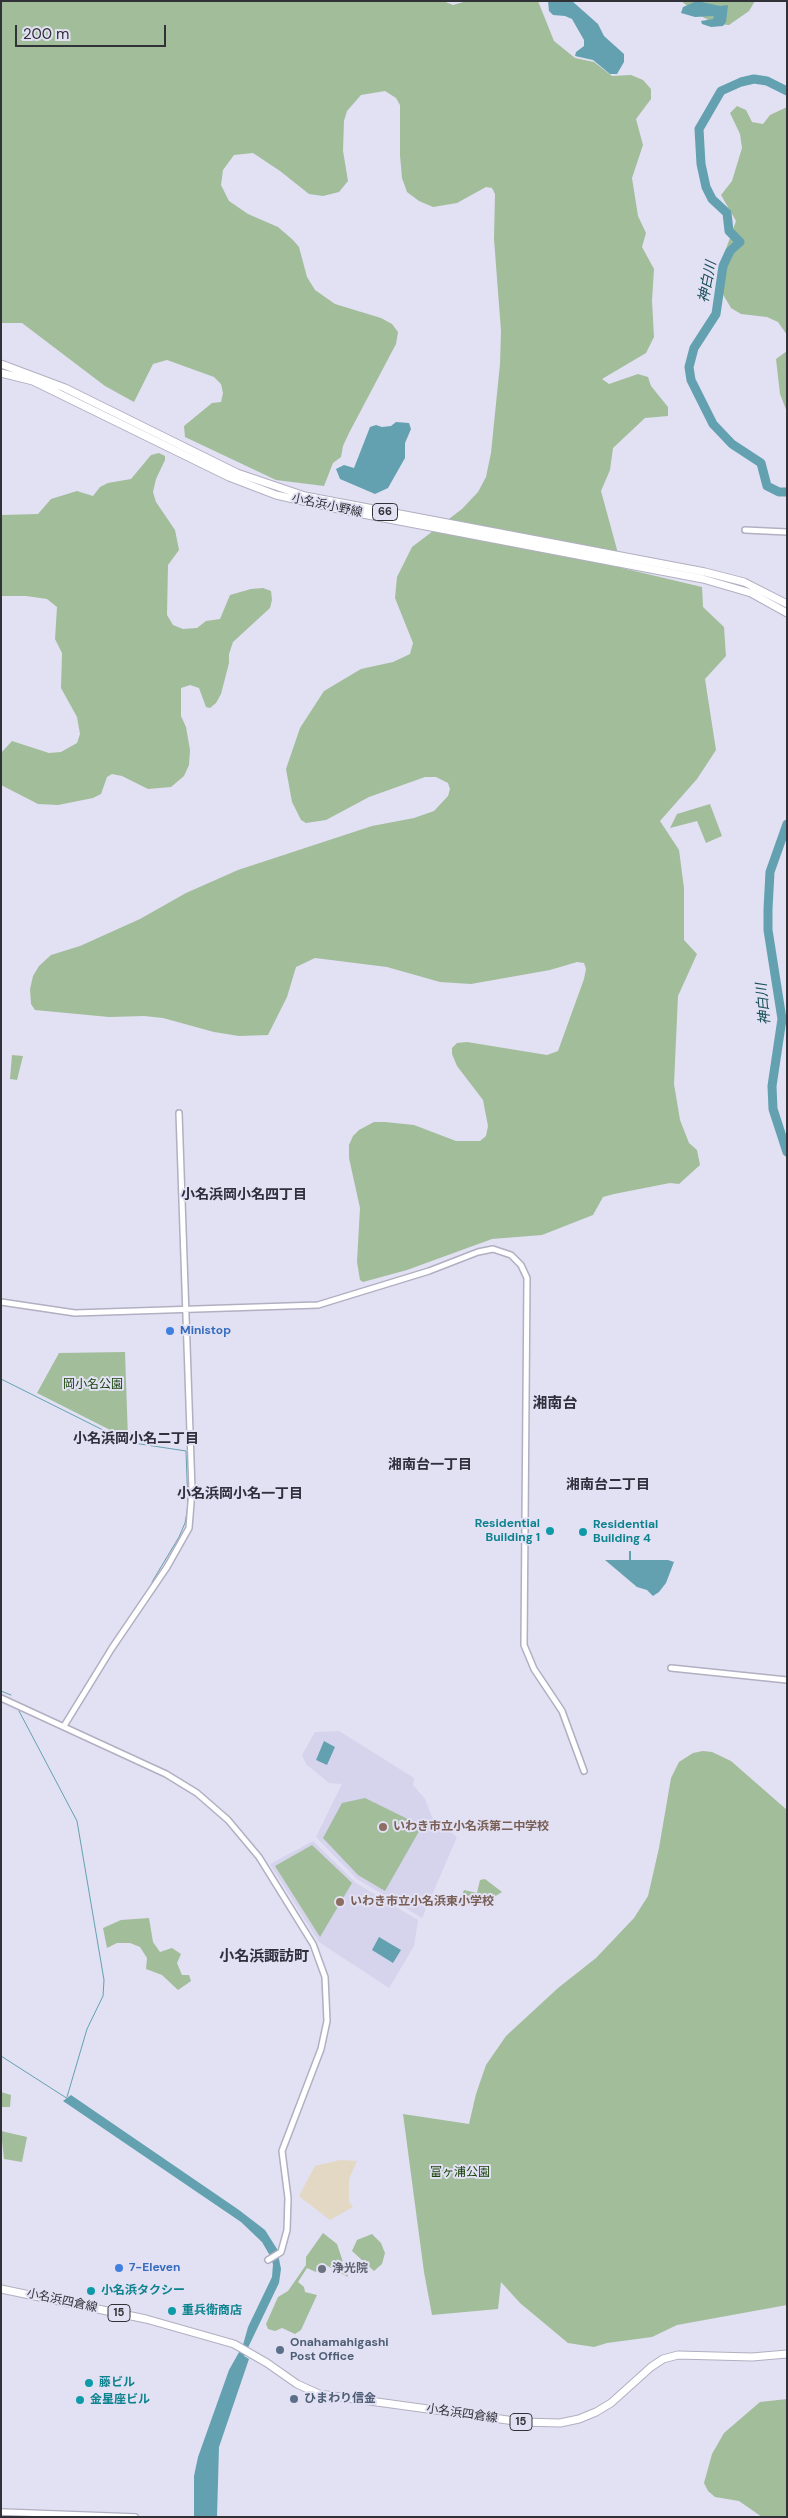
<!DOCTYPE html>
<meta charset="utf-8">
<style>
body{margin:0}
#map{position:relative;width:788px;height:2518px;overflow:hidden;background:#e2e0f3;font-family:"DM Sans",sans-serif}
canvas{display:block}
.frame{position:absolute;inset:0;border:2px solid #313138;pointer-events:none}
.scale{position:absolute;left:15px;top:25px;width:151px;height:22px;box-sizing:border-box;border:2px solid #313138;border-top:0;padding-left:6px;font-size:15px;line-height:18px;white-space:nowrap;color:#313138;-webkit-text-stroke:4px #e2e0f3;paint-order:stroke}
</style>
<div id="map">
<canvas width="788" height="2518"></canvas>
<div class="frame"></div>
<div class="scale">200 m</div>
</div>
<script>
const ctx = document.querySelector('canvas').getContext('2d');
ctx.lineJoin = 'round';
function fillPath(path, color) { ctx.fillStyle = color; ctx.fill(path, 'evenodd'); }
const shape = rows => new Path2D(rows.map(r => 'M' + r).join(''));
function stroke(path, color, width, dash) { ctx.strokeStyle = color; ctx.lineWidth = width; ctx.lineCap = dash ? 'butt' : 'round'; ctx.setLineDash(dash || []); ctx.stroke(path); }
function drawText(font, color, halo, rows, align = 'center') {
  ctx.font = font + ' "DM Sans","Noto Sans JP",sans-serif'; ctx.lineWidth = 4; ctx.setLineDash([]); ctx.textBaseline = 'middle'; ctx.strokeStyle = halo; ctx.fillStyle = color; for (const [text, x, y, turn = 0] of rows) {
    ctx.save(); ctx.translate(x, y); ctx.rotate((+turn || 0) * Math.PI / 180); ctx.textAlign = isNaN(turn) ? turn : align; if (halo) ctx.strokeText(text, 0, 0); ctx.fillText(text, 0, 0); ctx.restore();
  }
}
const commercial = shape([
 [340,2160,357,2161,349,2179,349,2202,353,2207,330,2220,300,2197,300,2194,315,2166]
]);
const built = shape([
 [339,1731,414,1778,413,1785,425,1799,432,1817,457,1837,422,1918,357,1879,316,1837,342,1784,329,1783,306,1764,302,1755,315,1732],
 [313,1841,356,1883,418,1920,414,1946,389,1988,319,1942,270,1864]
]);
const green = shape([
 [1,1,443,1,453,5,467,1,538,1,554,41,575,58,594,62,612,76,631,75,643,80,651,89,651,99,636,119,643,145,632,178,638,216,646,233,642,247,654,269,652,301,654,337,646,353,602,379,609,384,638,374,648,377,651,386,668,407,668,416,645,418,613,448,610,470,601,491,622,568,702,587,703,607,724,627,726,656,705,679,716,750,697,779,660,821,679,850,684,888,684,940,697,954,678,996,674,1084,680,1120,689,1143,697,1150,700,1165,679,1184,670,1183,614,1194,603,1197,593,1215,542,1235,492,1239,407,1270,363,1282,360,1280,357,1262,360,1208,349,1158,349,1145,353,1136,359,1130,374,1122,385,1122,414,1125,456,1141,480,1141,486,1136,488,1126,483,1100,457,1066,452,1054,452,1048,457,1043,467,1042,547,1055,558,1051,584,979,586,969,584,963,577,962,550,970,471,984,440,982,387,967,315,958,296,967,287,997,268,1035,239,1036,214,1032,163,1018,144,1016,109,1017,35,1010,31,1004,30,989,33,976,39,966,51,955,80,946,140,919,186,893,238,870,372,826,414,818,434,811,448,796,450,789,448,783,436,777,425,777,369,797,326,820,306,823,301,820,292,802,286,769,300,728,324,691,361,669,393,662,410,654,413,643,395,598,397,577,412,547,462,509,478,492,486,477,491,453,500,364,501,331,494,239,495,194,492,188,486,187,457,203,433,207,419,201,407,192,402,178,400,155,400,105,396,98,385,91,361,95,347,111,344,121,343,151,348,181,339,192,323,196,309,194,280,171,253,153,234,155,223,170,221,185,229,201,248,214,278,227,293,240,299,247,307,277,315,290,335,304,381,318,392,324,398,332,396,344,349,433,343,446,341,457,333,463,324,486,276,480,185,437,184,426,212,403,221,402,223,393,221,384,214,377,167,360,153,364,134,402,105,386,22,323,1,323],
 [681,1,755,1,749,11,729,25,716,24,699,15],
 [737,106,746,110,752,122,763,124,770,115,787,107,787,335,778,322,767,317,741,314,731,308,721,291,722,260,736,221,721,195,732,181,742,148,740,134,730,113],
 [787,351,787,412,780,394,776,359],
 [159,453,165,456,165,460,156,479,153,492,156,502,175,530,179,550,168,565,167,615,173,625,183,629,197,628,206,621,220,619,230,595,251,589,263,588,271,591,272,600,270,608,233,642,229,654,229,663,221,694,216,703,210,708,206,707,199,688,190,685,181,688,181,716,186,727,190,750,189,765,184,776,171,787,148,789,122,776,112,774,107,777,101,794,93,798,58,805,38,804,1,785,1,753,12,741,49,753,61,752,77,743,80,734,77,717,61,688,62,653,55,639,57,607,47,599,26,596,1,596,1,515,38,514,51,499,77,491,93,496,100,487,108,483,131,479,151,455],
 [710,804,722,836,706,843,697,821,670,828,677,814],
 [12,1055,23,1056,17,1080,10,1079],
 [125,1352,128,1439,37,1393,59,1353],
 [703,1751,712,1752,731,1761,787,1810,787,2305,677,2325,652,2337,607,2343,594,2347,568,2343,520,2303,501,2282,498,2309,432,2315,424,2272,403,2114,469,2124,476,2094,486,2065,506,2036,558,1988,596,1958,634,1918,648,1896,659,1848,671,1778,679,1762,693,1753],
 [365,1798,422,1826,385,1891,358,1875,323,1838,342,1803],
 [312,1845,352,1883,320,1937,275,1866],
 [485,1879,502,1892,481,1905,461,1898,464,1890,477,1893,480,1880],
 [149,1918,153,1942,160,1952,172,1948,181,1954,177,1963,182,1975,189,1975,191,1981,178,1990,162,1975,146,1969,147,1958,140,1947,130,1943,117,1943,107,1948,103,1928,121,1920],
 [1,2092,11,2095,10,2107,1,2107],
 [1,2131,27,2137,22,2162,4,2159],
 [323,2233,337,2244,348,2277,322,2263,316,2272,307,2268,298,2282,304,2287,305,2292,317,2295,301,2330,295,2334,282,2328,275,2331,268,2329,266,2324,278,2297,288,2291,306,2265,306,2257],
 [372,2234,381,2243,385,2253,382,2264,374,2271,352,2251,357,2240],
 [787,2399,787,2516,762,2517,739,2501,715,2497,708,2491,704,2483,712,2454,724,2433,760,2402]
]);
const water = shape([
 [548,1,572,1,598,24,604,36,624,54,624,62,617,74,610,74,593,60,575,56,576,52,584,46,584,40,572,19,565,16,553,15,549,11],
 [697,1,720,6,728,5,726,22,723,26,711,27,702,24,701,21,713,19,714,16,695,17,681,13,683,7],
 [396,422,409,423,411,429,405,443,405,458,388,488,375,494,340,479,336,469,344,465,354,468,370,427,376,425,382,427,391,426],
 [629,1551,631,1551,631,1560,668,1560,674,1562,666,1583,659,1592,653,1596,647,1590,637,1587,605,1560,629,1560],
 [324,1741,335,1747,327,1765,316,1760],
 [379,1937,401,1950,393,1963,372,1950],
 [71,2095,239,2210,265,2230,277,2249,281,2269,279,2283,244,2356,249,2359,219,2447,217,2517,194,2517,194,2476,198,2457,229,2370,243,2345,248,2327,272,2277,273,2264,269,2254,262,2242,241,2222,63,2101]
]);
const stream = shape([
 [1,1379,127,1442,186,1451,188,1506,185,1523,179,1537,152,1582],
 [1,1691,11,1695],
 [19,1711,77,1821,104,1980,103,1996,87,2029,67,2097],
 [1,2056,68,2099]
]);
const river = shape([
 [787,91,767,81,754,79,741,82,721,91,699,129,701,164,706,187,712,199,727,213,729,231,740,242,730,251,723,266,716,314,694,348,689,367,691,380,713,424,732,444,761,463,767,486,779,492,787,492],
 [787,824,770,872,768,909,768,930,782,1019,772,1086,773,1109,787,1152]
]);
const tertiary = shape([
 [745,530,787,532],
 [1,1302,75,1313,318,1305,429,1271,478,1252,493,1249,511,1255,521,1265,527,1278,524,1645,534,1669,562,1711,584,1771],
 [671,1668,787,1680],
 [1,1698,166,1774,197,1793,228,1820,259,1857,313,1944,325,1977,327,2021,321,2049,282,2151,288,2198,287,2230,281,2252,268,2260],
 [64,1726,112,1648,167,1567,189,1528,192,1490,179,1113]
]);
const secondary = shape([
 [1,2512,135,2517]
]);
const primary = shape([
 [1,364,65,388,237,473,305,496,705,572,744,582,787,604],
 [1,373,33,381,229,477,276,495,347,511,703,579,751,593,787,613],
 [1,2289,146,2319,234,2344,267,2363,297,2384,319,2394,522,2422,560,2423,579,2419,596,2412,611,2403,651,2367,663,2359,678,2355,752,2357,787,2354]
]);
const markers = [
 [170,1331,5,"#3f7fe0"],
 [550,1531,5,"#0f9aa8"],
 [583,1532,5,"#0f9aa8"],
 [383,1827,5,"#8d6e63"],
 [340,1902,5,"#8d6e63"],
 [119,2268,5,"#3f7fe0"],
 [322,2269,5,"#6b7280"],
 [91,2291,5,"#0f9aa8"],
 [172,2311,5,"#0f9aa8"],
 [280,2350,5,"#5c6f8a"],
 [89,2383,5,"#0f9aa8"],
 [294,2399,5,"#5c6f8a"],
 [80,2400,5,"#0f9aa8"]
];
const shields = [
 [385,512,25],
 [119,2313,22],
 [521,2422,22]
];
const shieldNames = [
 ["66",385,512],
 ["15",119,2313],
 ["15",521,2422]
];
const streetNames = [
 ["小名浜小野線",327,506,12],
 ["小名浜四倉線",62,2301,12],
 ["小名浜四倉線",462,2414,8]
];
const shopNames = [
 ["Ministop",180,1331],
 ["7-Eleven",129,2268]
];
const parkNames = [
 ["岡小名公園",93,1385],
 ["富ヶ浦公園",460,2173]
];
const cultureNames = [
 ["Residential",540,1524,"right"],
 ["Building 1",540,1538,"right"],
 ["Residential",593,1525],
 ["Building 4",593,1539],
 ["小名浜タクシー",101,2291],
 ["重兵衛商店",182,2311],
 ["藤ビル",99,2383],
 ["金星座ビル",90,2400]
];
const educationNames = [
 ["いわき市立小名浜第二中学校",393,1827],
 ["いわき市立小名浜東小学校",350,1902]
];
const worshipNames = [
 ["浄光院",332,2269]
];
const serviceNames = [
 ["Onahamahigashi",290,2343],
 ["Post Office",290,2357],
 ["ひまわり信金",304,2399]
];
const waterNames = [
 ["神白川",708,282,-79],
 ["神白川",764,1004,-95]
];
const neighbourhoodNames = [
 ["小名浜岡小名四丁目",244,1195],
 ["小名浜岡小名二丁目",136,1439],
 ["湘南台一丁目",430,1465],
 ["湘南台二丁目",608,1485],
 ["小名浜岡小名一丁目",240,1494]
];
const quarterNames = [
 ["湘南台",555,1404],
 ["小名浜諏訪町",264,1957]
];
fillPath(commercial, '#e2d8c3');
fillPath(built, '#d6d3ec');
fillPath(green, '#a2bd9a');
fillPath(water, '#63a1b0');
stroke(stream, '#63a1b0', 1);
stroke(river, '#63a1b0', 9);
stroke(tertiary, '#b1afc1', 8);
stroke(secondary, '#b1afc1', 8);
stroke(primary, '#b1afc1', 9);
stroke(tertiary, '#fff', 5);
stroke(secondary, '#fff', 5.5);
stroke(primary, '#fff', 7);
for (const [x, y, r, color] of markers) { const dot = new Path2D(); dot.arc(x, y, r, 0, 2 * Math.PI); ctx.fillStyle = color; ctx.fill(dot); stroke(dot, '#e2e0f3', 2); }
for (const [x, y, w] of shields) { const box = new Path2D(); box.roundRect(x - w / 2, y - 8.5, w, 17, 4); ctx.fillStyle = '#e2e0f3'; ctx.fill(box); stroke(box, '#313138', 1); }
drawText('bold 11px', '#313138', null, shieldNames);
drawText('12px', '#313138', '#e2e0f3', streetNames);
drawText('bold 12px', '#366cbe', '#e2e0f3', shopNames, 'left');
drawText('12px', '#19440a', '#e2e0f3', parkNames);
drawText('bold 12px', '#0d838f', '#e2e0f3', cultureNames, 'left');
drawText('bold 12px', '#785e54', '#e2e0f3', educationNames, 'left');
drawText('bold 12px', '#5b616d', '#e2e0f3', worshipNames, 'left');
drawText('bold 12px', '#4e5e75', '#e2e0f3', serviceNames, 'left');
drawText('italic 14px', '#184e5a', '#e2e0f3', waterNames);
drawText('bold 14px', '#302f3d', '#e2e0f3', neighbourhoodNames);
drawText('bold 15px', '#302f3d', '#e2e0f3', quarterNames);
</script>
